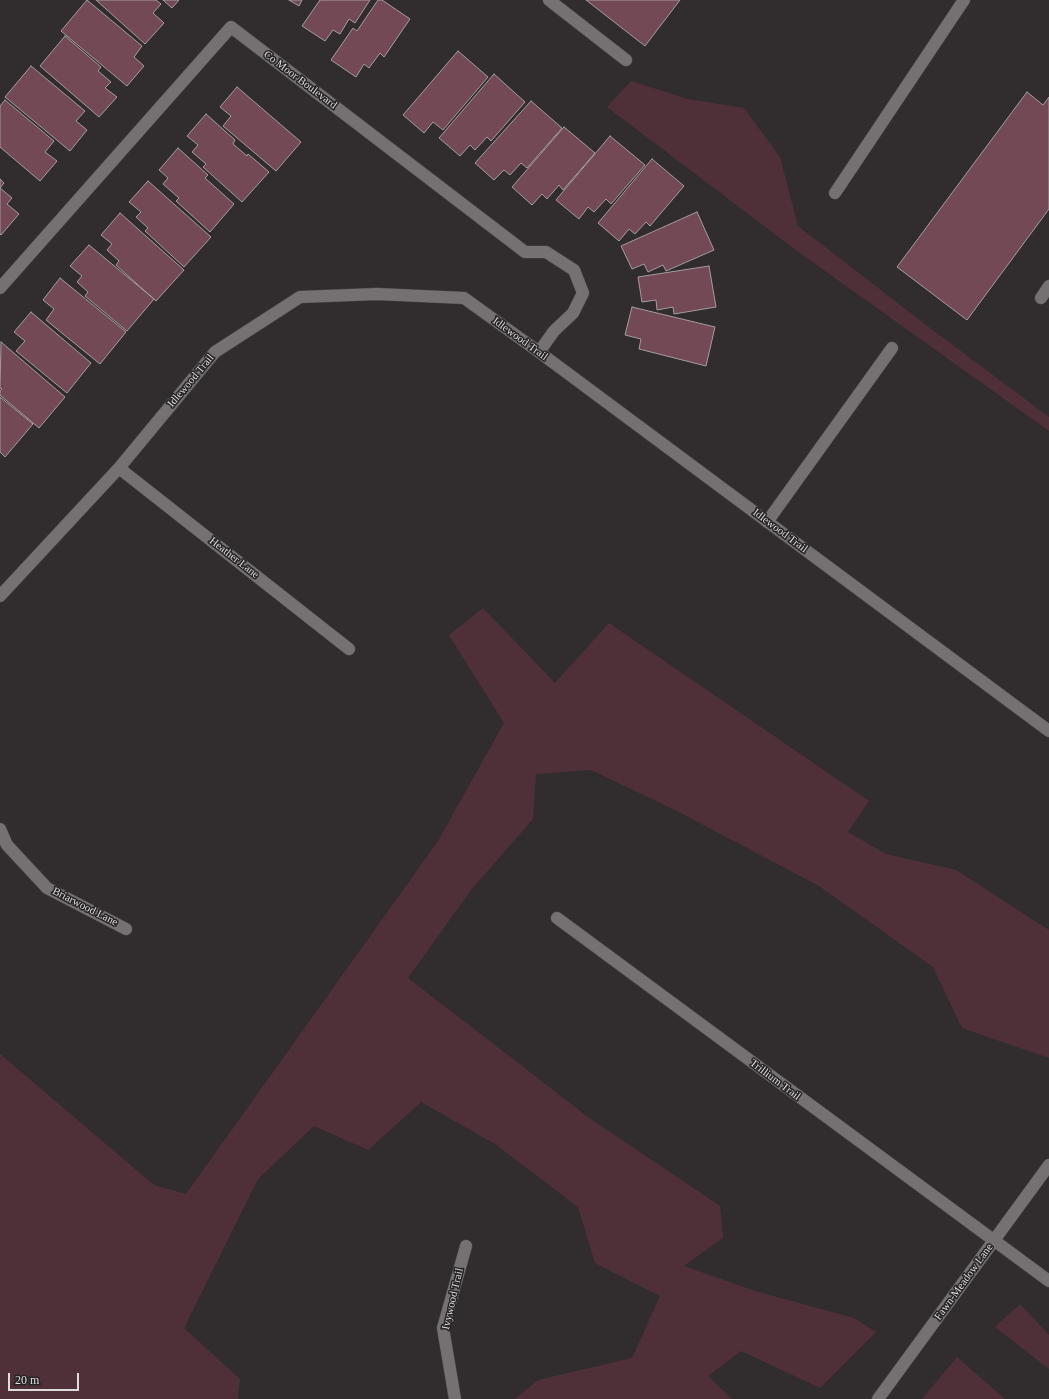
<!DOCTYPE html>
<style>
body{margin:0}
#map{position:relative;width:1049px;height:1399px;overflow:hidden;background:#312d2e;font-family:"Times New Roman",serif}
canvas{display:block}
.scale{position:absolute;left:8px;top:1373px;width:71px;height:18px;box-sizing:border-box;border:2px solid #dedcdc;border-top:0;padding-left:5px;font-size:12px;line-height:14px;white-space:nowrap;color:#dedcdc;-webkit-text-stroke:3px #272425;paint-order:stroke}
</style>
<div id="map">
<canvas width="1049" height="1399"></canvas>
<div class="scale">20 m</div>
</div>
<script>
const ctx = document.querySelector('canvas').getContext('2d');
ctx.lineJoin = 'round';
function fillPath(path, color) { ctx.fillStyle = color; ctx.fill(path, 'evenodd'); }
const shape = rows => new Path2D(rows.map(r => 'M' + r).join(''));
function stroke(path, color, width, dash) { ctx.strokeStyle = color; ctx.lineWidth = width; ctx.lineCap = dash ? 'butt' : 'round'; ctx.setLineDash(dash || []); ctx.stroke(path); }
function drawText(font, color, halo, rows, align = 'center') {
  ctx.font = font + ' "Times New Roman",serif'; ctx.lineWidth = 3; ctx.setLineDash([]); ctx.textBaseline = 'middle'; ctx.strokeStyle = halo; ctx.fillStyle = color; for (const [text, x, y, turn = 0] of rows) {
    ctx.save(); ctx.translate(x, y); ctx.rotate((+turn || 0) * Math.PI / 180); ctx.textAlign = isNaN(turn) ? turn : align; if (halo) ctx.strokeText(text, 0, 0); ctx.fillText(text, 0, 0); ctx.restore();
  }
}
const green = shape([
 [631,81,688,99,744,108,780,157,798,226,926,325,1049,417,1049,431,797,251,607,107],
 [483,608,555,683,609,623,869,801,848,832,886,854,956,870,1049,930,1049,1058,962,1028,933,967,819,886,675,810,591,770,536,774,533,819,471,890,408,978,592,1120,720,1206,723,1238,684,1266,755,1291,854,1318,876,1332,820,1388,741,1351,708,1376,732,1399,515,1399,538,1380,632,1358,660,1296,595,1263,578,1207,495,1144,421,1102,368,1150,314,1126,258,1179,184,1328,240,1379,238,1399,0,1399,0,1054,154,1185,186,1194,438,841,504,723,449,635],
 [1020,1304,1049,1335,1049,1369,995,1327],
 [957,1357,1005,1399,922,1399]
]);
const building = shape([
 [87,0,142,46,134,57,144,66,127,86,61,31,87,0],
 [96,0,156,0,161,4,153,13,164,23,145,44,96,0],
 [163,0,179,0,172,8,163,0],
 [289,0,302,0,299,6,289,0],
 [320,0,370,0,355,23,349,19,340,34,333,30,325,41,302,26,320,0],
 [378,0,382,0,410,19,384,57,380,53,369,68,364,64,356,77,331,60,353,28,357,31,378,0],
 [586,0,680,0,645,46,586,0],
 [65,36,101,67,98,71,111,82,105,88,117,97,99,117,40,66,65,36],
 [458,51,488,77,443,130,433,122,424,133,403,115,458,51],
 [31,66,85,111,76,121,87,130,70,151,5,97,31,66],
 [494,74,525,102,491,141,487,137,475,150,470,145,460,156,439,138,494,74],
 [237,87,301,142,276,171,223,126,231,116,220,107,237,87],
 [1027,92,1043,105,1049,97,1049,209,967,320,897,267,1027,92],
 [5,100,54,141,45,152,57,161,40,181,0,147,0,106,5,100],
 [531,101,562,128,527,168,521,163,510,175,504,170,494,180,475,163,531,101],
 [206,114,235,140,233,144,247,156,248,154,269,172,242,202,203,167,206,164,192,152,198,145,187,136,206,114],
 [564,127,595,153,563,190,559,185,547,199,542,194,532,205,512,187,564,127],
 [610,136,645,165,611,204,606,199,594,212,588,207,579,219,556,200,610,136],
 [178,148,208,175,205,178,234,204,210,232,176,201,179,198,163,184,168,178,159,170,178,148],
 [652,159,684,186,650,226,646,222,635,234,629,229,619,241,598,223,652,159],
 [0,179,4,183,0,188,12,198,7,204,19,214,1,235,0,234,0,179],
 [148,181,211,237,184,267,145,231,148,228,136,217,141,212,129,202,148,181],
 [697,212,714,250,666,271,663,265,648,272,644,264,632,269,621,246,697,212],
 [120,213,184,270,156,301,116,265,119,261,107,250,112,244,101,235,120,213],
 [89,245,154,299,127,331,85,296,88,292,77,282,82,276,70,266,89,245],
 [709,266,716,307,674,314,673,307,657,310,656,300,642,302,638,277,709,266],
 [60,278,126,332,100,364,46,320,54,309,43,300,60,278],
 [632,307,715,327,706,366,639,349,641,339,625,335,632,307],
 [31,312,91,363,67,393,16,351,25,341,14,332,31,312],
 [1,342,65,397,39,428,0,395,0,391,2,389,0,388,1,342],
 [0,397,33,424,5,457,0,452,0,397]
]);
const service = shape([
 [549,0,626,60],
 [835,193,964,0],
 [1041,298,1049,286],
 [767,522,892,348]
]);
const minor = shape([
 [0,288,231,27,525,252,546,252,574,270,583,293,573,313,554,331,539,352],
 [119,468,349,649],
 [0,596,119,468,215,352,300,297,377,294,464,298,539,352,1049,731],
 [0,829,7,845,47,888,126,929],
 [557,918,1049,1281],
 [455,1399,443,1328,466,1246],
 [878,1399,1049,1165]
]);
const streetNames = [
 ["Co Moor Boulevard",300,80,37],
 ["Idlewood Trail",520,339,36],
 ["Idlewood Trail",191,381,-50],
 ["Idlewood Trail",780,531,37],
 ["Heather Lane",234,558,38],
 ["Briarwood Lane",85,907,27],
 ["Trillium Trail",775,1080,37],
 ["Fawn-Meadow Lane",964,1282,-54],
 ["Ivywood Trail",453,1299,-77]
];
fillPath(green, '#4f3039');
fillPath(building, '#734955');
stroke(building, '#a29e9f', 1);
stroke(service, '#4c494a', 13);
stroke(minor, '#4c494a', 13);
stroke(service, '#757071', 12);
stroke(minor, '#757071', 12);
drawText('11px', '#dedcdc', '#272425', streetNames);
</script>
